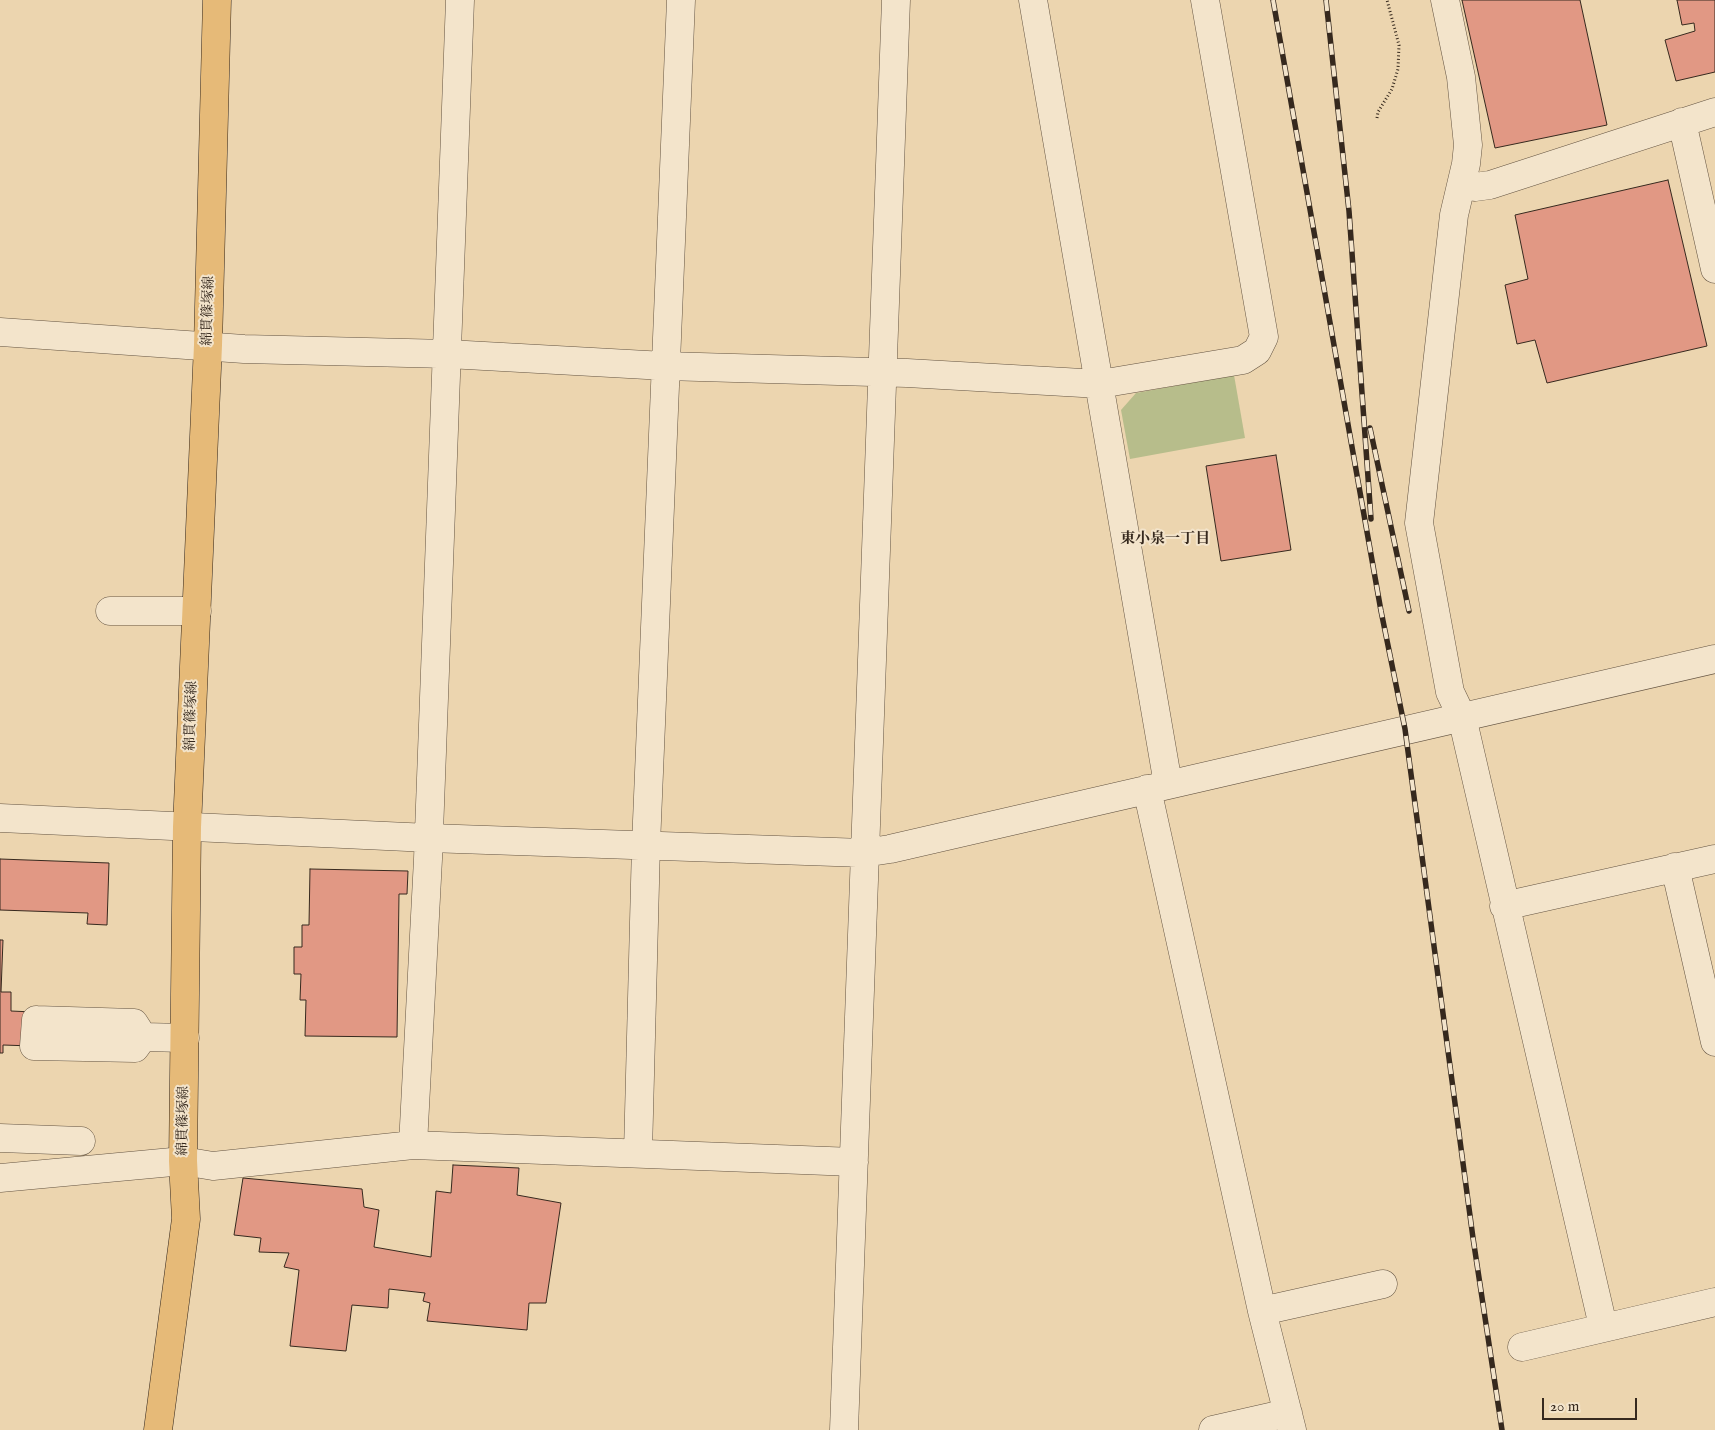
<!DOCTYPE html>
<meta charset="utf-8">
<style>
body{margin:0}
#map{position:relative;width:1715px;height:1430px;overflow:hidden;background:#ecd5af;font-family:"IM FELL English",serif}
canvas{display:block}
.scale{position:absolute;left:1542px;top:1398px;width:95px;height:22px;box-sizing:border-box;border:2px solid #36291e;border-top:0;padding-left:6px;font-size:15px;line-height:18px;white-space:nowrap;color:#36291e;-webkit-text-stroke:4px #f3e4cb;paint-order:stroke}
</style>
<div id="map">
<canvas width="1715" height="1430"></canvas>
<div class="scale">20 m</div>
</div>
<script>
const ctx = document.querySelector('canvas').getContext('2d');
ctx.lineJoin = 'round';
function fillPath(path, color) { ctx.fillStyle = color; ctx.fill(path, 'evenodd'); }
const shape = rows => new Path2D(rows.map(r => 'M' + r).join(''));
function stroke(path, color, width, dash) { ctx.strokeStyle = color; ctx.lineWidth = width; ctx.lineCap = dash ? 'butt' : 'round'; ctx.setLineDash(dash || []); ctx.stroke(path); }
function drawText(font, color, halo, rows, align = 'center') {
  ctx.font = font + ' "IM FELL English","Noto Serif JP",serif'; ctx.lineWidth = 4; ctx.setLineDash([]); ctx.textBaseline = 'middle'; ctx.strokeStyle = halo; ctx.fillStyle = color; for (const [text, x, y, turn = 0] of rows) {
    ctx.save(); ctx.translate(x, y); ctx.rotate((+turn || 0) * Math.PI / 180); ctx.textAlign = isNaN(turn) ? turn : align; if (halo) ctx.strokeText(text, 0, 0); ctx.fillText(text, 0, 0); ctx.restore();
  }
}
const green = shape([
 [1234,375,1245,438,1130,459,1121,410,1136,393]
]);
const building = shape([
 [1462,0,1580,0,1607,125,1495,148,1462,0],
 [1677,0,1715,0,1715,72,1676,81,1665,40,1695,31,1694,23,1682,25,1677,0],
 [1668,180,1707,346,1547,383,1535,340,1517,344,1505,285,1528,279,1515,215,1668,180],
 [1276,455,1291,550,1221,561,1206,466,1276,455],
 [0,859,109,863,107,925,87,924,88,913,0,910,0,859],
 [310,869,408,871,407,894,399,894,397,1037,305,1036,306,1000,300,1000,301,974,294,974,294,947,302,947,302,925,309,925,310,869],
 [0,940,3,940,1,992,11,992,11,1011,33,1012,32,1046,3,1045,3,1053,0,1053,0,940],
 [453,1165,519,1168,517,1195,561,1203,546,1303,529,1303,527,1330,427,1321,430,1303,423,1301,425,1293,389,1289,388,1308,352,1305,346,1351,290,1346,299,1270,284,1267,289,1253,259,1252,261,1238,234,1235,243,1178,362,1189,364,1207,379,1210,374,1247,431,1257,436,1191,451,1193,453,1165]
]);
const path = shape([
 [1377,118,1378,112,1392,89,1398,69,1399,45,1387,0]
]);
const minor = shape([
 [1033,0,1168,784],
 [1445,0,1461,77,1468,145,1466,164,1454,215,1419,523,1450,692,1462,717,1603,1326],
 [1682,122,1715,269],
 [1462,185,1475,187,1490,185,1715,112],
 [0,332,244,349,448,354,665,366,907,373,1100,384,1243,360,1257,351,1264,337,1205,0],
 [110,611,197,611],
 [1147,789,1262,1311,1292,1430],
 [0,818,429,838,864,853,890,849,1715,659],
 [1675,867,1715,1042],
 [1504,906,1715,859],
 [36,1020,134,1023,143,1037,135,1048,34,1046,36,1020],
 [143,1037,185,1038],
 [0,1138,81,1141],
 [413,1145,428,859,460,0],
 [638,1152,646,845,681,0],
 [0,1178,183,1161,213,1166,413,1145,854,1162],
 [1262,1311,1383,1284],
 [1522,1347,1715,1302],
 [844,1430,896,0],
 [1213,1430,1288,1413]
]);
const major = shape([
 [158,1430,186,1219,183,1161,187,827,208,345,217,0]
]);
const rail = shape([
 [1273,0,1381,611,1405,729,1473,1238,1502,1430],
 [1326,0,1349,211,1371,519],
 [1370,428,1409,611]
]);
const streetNames = [
 ["綿貫篠塚線",209,311,-88],
 ["綿貫篠塚線",192,716,-88],
 ["綿貫篠塚線",184,1121,-89]
];
const neighbourhoodNames = [
 ["東小泉一丁目",1165,540]
];
fillPath(green, '#b7bd8b');
fillPath(building, '#e19884');
stroke(building, '#36291e', 1);
stroke(minor, '#645442', 29);
stroke(major, '#36291e', 29);
stroke(path, '#36291e', 3, [1, 2.5]);
stroke(minor, '#f3e4cb', 28);
stroke(major, '#e6ba78', 28);
stroke(rail, '#36291e', 5.5);
stroke(rail, '#f3e4cb', 4, [11]);
drawText('14px', '#36291e', '#f3e4cb', streetNames);
drawText('bold 15px', '#36291e', '#f3e4cb', neighbourhoodNames);
</script>
